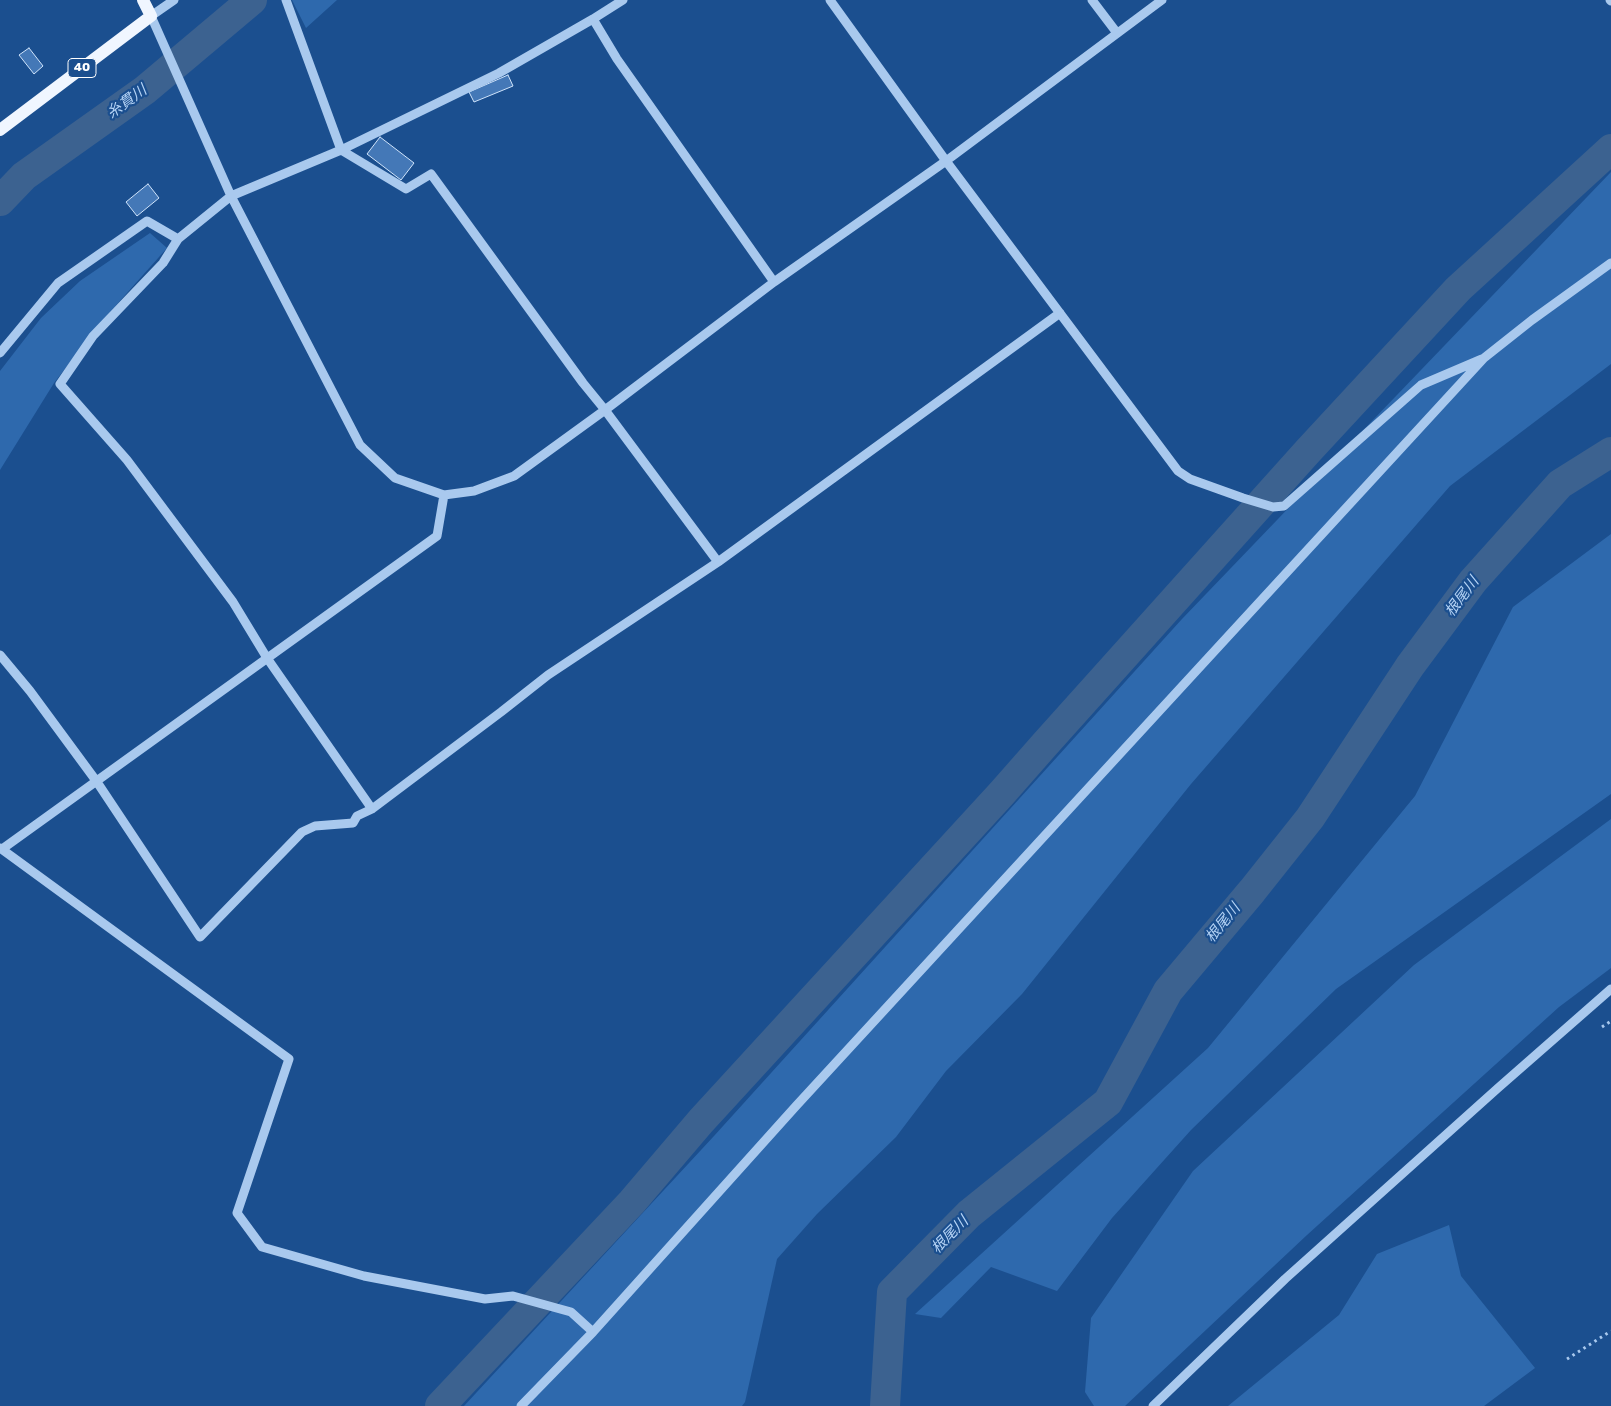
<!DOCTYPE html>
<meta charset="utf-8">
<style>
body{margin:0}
canvas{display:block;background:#1b4f8f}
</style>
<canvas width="1611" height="1406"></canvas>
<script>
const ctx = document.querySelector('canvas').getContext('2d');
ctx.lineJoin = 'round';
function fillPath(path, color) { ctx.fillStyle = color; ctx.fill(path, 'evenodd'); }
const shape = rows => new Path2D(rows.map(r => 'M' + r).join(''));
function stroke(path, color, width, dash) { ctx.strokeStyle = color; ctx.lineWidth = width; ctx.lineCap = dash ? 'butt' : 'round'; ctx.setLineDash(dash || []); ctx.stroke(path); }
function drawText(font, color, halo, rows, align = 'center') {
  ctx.font = font + ' Rubik,"Noto Sans JP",sans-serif'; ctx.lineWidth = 4.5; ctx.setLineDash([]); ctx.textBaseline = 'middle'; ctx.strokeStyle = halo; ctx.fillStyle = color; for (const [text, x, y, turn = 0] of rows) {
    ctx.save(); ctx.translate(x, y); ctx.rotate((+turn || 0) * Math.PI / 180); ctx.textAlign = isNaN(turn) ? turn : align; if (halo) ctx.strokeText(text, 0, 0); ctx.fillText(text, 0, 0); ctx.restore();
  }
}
const green = shape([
 [292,0,337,0,306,28],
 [1611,172,1611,364,1450,486,1191,784,1022,994,946,1071,896,1137,817,1214,777,1259,745,1402,742,1406,464,1406,714,1136,1182,619],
 [150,233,167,248,102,321,54,383,0,470,0,371,41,318,80,281],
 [1611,534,1611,794,1336,989,1191,1130,1112,1218,1057,1291,991,1267,941,1318,915,1314,1208,1048,1415,796,1513,607],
 [1611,819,1611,968,1559,1007,1307,1235,1125,1406,1094,1406,1085,1392,1091,1318,1193,1171,1414,965],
 [1449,1225,1461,1276,1535,1368,1484,1406,1228,1406,1339,1315,1377,1254]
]);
const river = shape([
 [0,201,24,176,145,90,252,0],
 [440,1406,632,1202,701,1121,1002,793,1046,743,1308,451,1458,289,1611,149],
 [885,1406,892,1292,969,1214,1108,1102,1168,991,1252,891,1310,818,1410,666,1473,581,1560,484,1611,452]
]);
const building = shape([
 [29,48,43,66,34,74,19,55,29,48],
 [508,75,513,86,474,102,469,92,508,75],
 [380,137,414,163,401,180,367,154,380,137],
 [148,184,159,198,137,216,126,202,148,184]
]);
const path = shape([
 [1602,1027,1611,1021],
 [1567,1359,1611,1331]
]);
const minor = shape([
 [174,0,151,16,231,196,360,445,395,478,444,495,474,491,514,476,605,410,774,282,946,161,1162,0],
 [286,0,341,150,406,189,431,174,583,383,605,410,718,562],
 [830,0,946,161,1178,471,1190,479,1243,498,1273,507,1284,506,1421,385,1482,359],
 [1092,0,1117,33],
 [1610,0,1611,1],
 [593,19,617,59,774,282],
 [178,239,163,263,93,336,60,384,127,460,233,602,267,658,372,809],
 [0,353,58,283,147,221,178,239,231,196,341,150,499,73,593,19,623,0],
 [0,655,30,691,97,782,200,937,302,832,315,826,353,823,357,816,372,809,501,712,548,675,718,562,1060,313],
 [0,848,289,1059,237,1213,262,1247,364,1276,485,1299,513,1296,571,1312,593,1332],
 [2,849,437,536,444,495],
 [521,1406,593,1332,796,1106,1484,358,1532,320,1611,263],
 [1153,1406,1285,1279,1498,1088,1611,989]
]);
const major = shape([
 [0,130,151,16,143,0]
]);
const shields = [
 [82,68,28]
];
const shieldNames = [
 ["40",82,68]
];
const waterNames = [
 ["糸貫川",127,102,-36],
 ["根尾川",1462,597,-53],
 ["根尾川",1223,923,-51],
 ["根尾川",950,1235,-45]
];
fillPath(green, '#2e69ad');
stroke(river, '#3c6290', 30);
fillPath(building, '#4478b7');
stroke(building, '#cfe3fa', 1);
stroke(path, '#a9c9ee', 3, [2.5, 4]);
stroke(minor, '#a9c9ee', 9);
stroke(major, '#f0f6ff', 12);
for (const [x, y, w] of shields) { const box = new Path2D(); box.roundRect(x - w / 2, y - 9.5, w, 19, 4); ctx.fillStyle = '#1b4f8f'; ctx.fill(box); stroke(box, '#fff', 1); }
drawText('bold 12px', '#fff', null, shieldNames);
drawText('italic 15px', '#b5d3f5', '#1b4f8f', waterNames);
</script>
